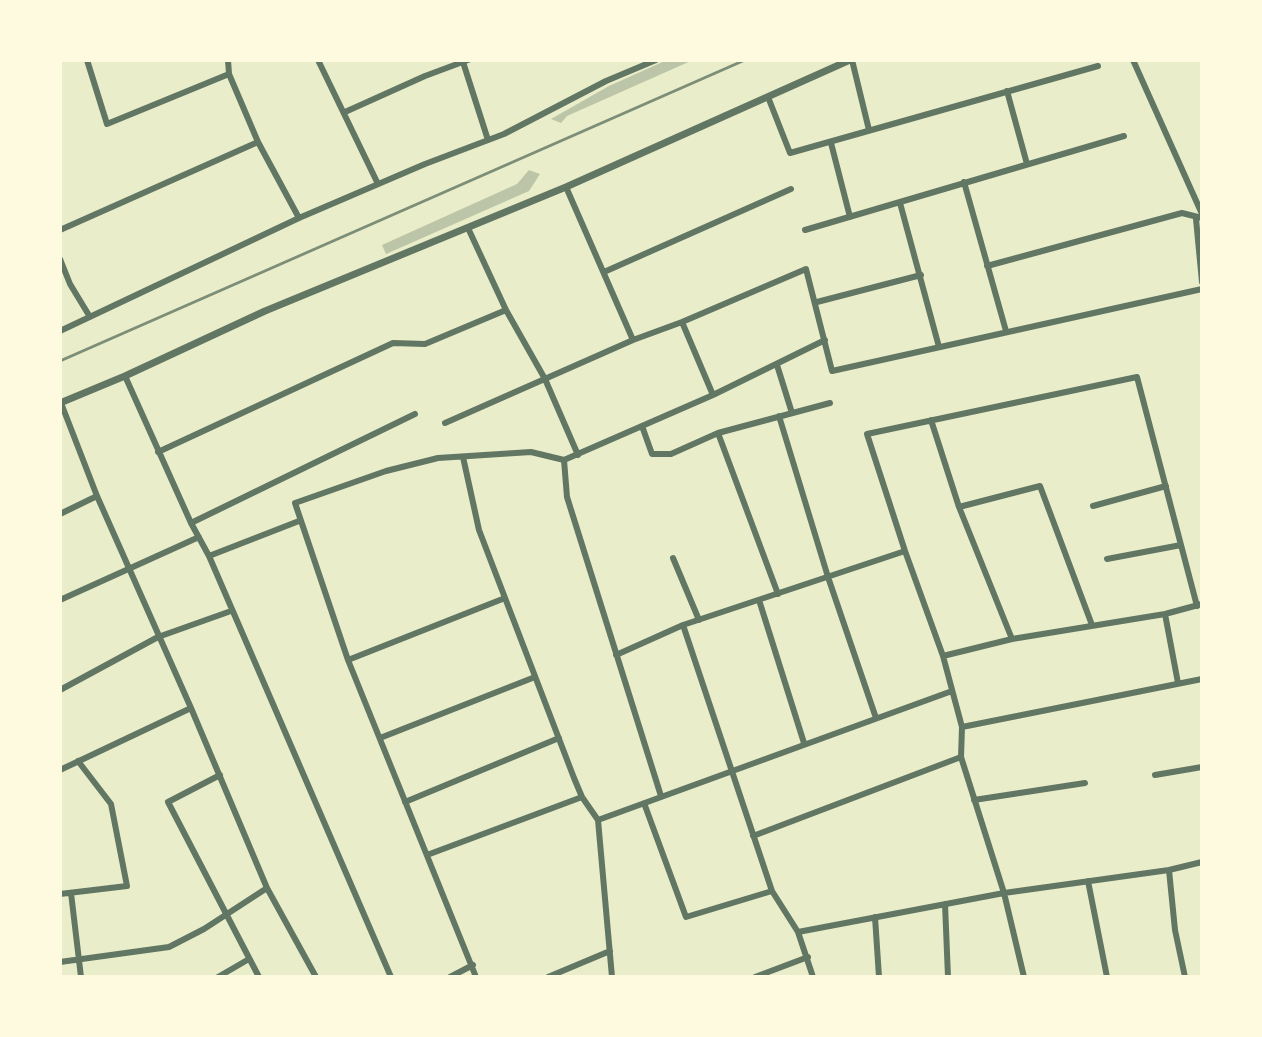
<!DOCTYPE html>
<style>
body{margin:0}
#map{position:relative;width:1262px;height:1037px;overflow:hidden;background:#e9edc9;font-family:"Sofia Sans Condensed",sans-serif}
canvas{display:block}
.frame{position:absolute;inset:0;border:62px solid #fefae0;pointer-events:none}
</style>
<div id="map">
<canvas width="1262" height="1037"></canvas>
<div class="frame"></div>
</div>
<script>
const ctx = document.querySelector('canvas').getContext('2d');
ctx.lineJoin = 'round';
function fillPath(path, color) { ctx.fillStyle = color; ctx.fill(path, 'evenodd'); }
const shape = rows => new Path2D(rows.map(r => 'M' + r).join(''));
function stroke(path, color, width, dash) { ctx.strokeStyle = color; ctx.lineWidth = width; ctx.lineCap = dash ? 'butt' : 'round'; ctx.setLineDash(dash || []); ctx.stroke(path); }
const building = shape([
 [667,60,693,60,567,116,561,123,551,119,609,86],
 [529,170,540,174,529,191,386,254,382,245,517,184]
]);
const minor = shape([
 [87,60,107,124,229,74],
 [228,60,229,74,258,142,299,218],
 [318,60,378,184],
 [852,60,869,130],
 [1133,60,1202,214],
 [463,62,488,140],
 [1007,91,1027,164],
 [768,97,790,153,1098,66],
 [345,112,425,76,468,60],
 [831,143,850,217],
 [964,182,1006,331],
 [566,187,633,340],
 [900,203,939,347],
 [1196,219,1202,282],
 [468,228,506,310,545,379,578,455],
 [60,230,258,142],
 [805,230,1124,136],
 [60,259,70,284,90,317],
 [987,266,1182,213,1202,218],
 [604,272,791,189],
 [817,302,921,275],
 [682,322,713,395],
 [60,331,299,218,425,164,504,134,606,81,656,60],
 [777,365,792,413],
 [125,376,191,523,209,556,391,977],
 [61,403,97,496,191,708,267,888,316,977],
 [779,416,828,577,876,718],
 [931,420,959,507,1012,639],
 [445,423,633,340,682,322,806,269,832,371,1202,289],
 [642,426,652,454,671,454,718,433,830,403],
 [718,433,778,594],
 [158,452,393,343,425,344,506,310],
 [463,457,479,530,574,778,582,797,598,820,612,977],
 [564,460,567,497,661,796],
 [1093,506,1166,486],
 [959,507,1040,486,1092,625],
 [60,514,97,496],
 [191,523,415,414],
 [209,556,299,521],
 [673,558,699,620],
 [1107,559,1181,545],
 [60,600,199,537],
 [759,600,804,743],
 [1165,614,1178,683],
 [683,625,772,891,798,932,813,977],
 [616,655,683,625,905,551],
 [943,656,1012,639,1165,614,1202,604],
 [348,660,505,598],
 [60,690,158,637,231,611],
 [962,727,1202,679],
 [380,738,535,677],
 [60,770,191,708],
 [220,775,168,802,259,977],
 [1155,775,1202,767],
 [974,800,1085,783],
 [405,802,559,738],
 [644,803,686,917,772,891],
 [598,820,952,691],
 [753,836,961,757],
 [427,855,582,797],
 [1169,870,1175,930,1185,977],
 [1088,881,1107,977],
 [71,893,81,977],
 [60,894,127,886,111,804,78,761],
 [945,904,948,977],
 [875,917,879,977],
 [798,932,1004,893,1169,870,1202,862],
 [60,962,169,947,204,929,267,888],
 [218,977,249,959],
 [450,977,473,965],
 [476,977,348,660,295,503,386,471,438,458,531,452,564,460,713,395,825,340],
 [548,977,610,951],
 [755,977,808,957],
 [1024,977,1004,893,961,757,962,727,943,656,905,551,867,434,1137,377,1197,606]
]);
const tertiary = shape([
 [60,403,125,376,265,311,566,187,850,60]
]);
const rail = shape([
 [60,361,745,60]
]);
fillPath(building, '#bcc5a7');
stroke(minor, '#617663', 6);
stroke(tertiary, '#617663', 7);
stroke(rail, '#7c8e77', 3);
</script>
